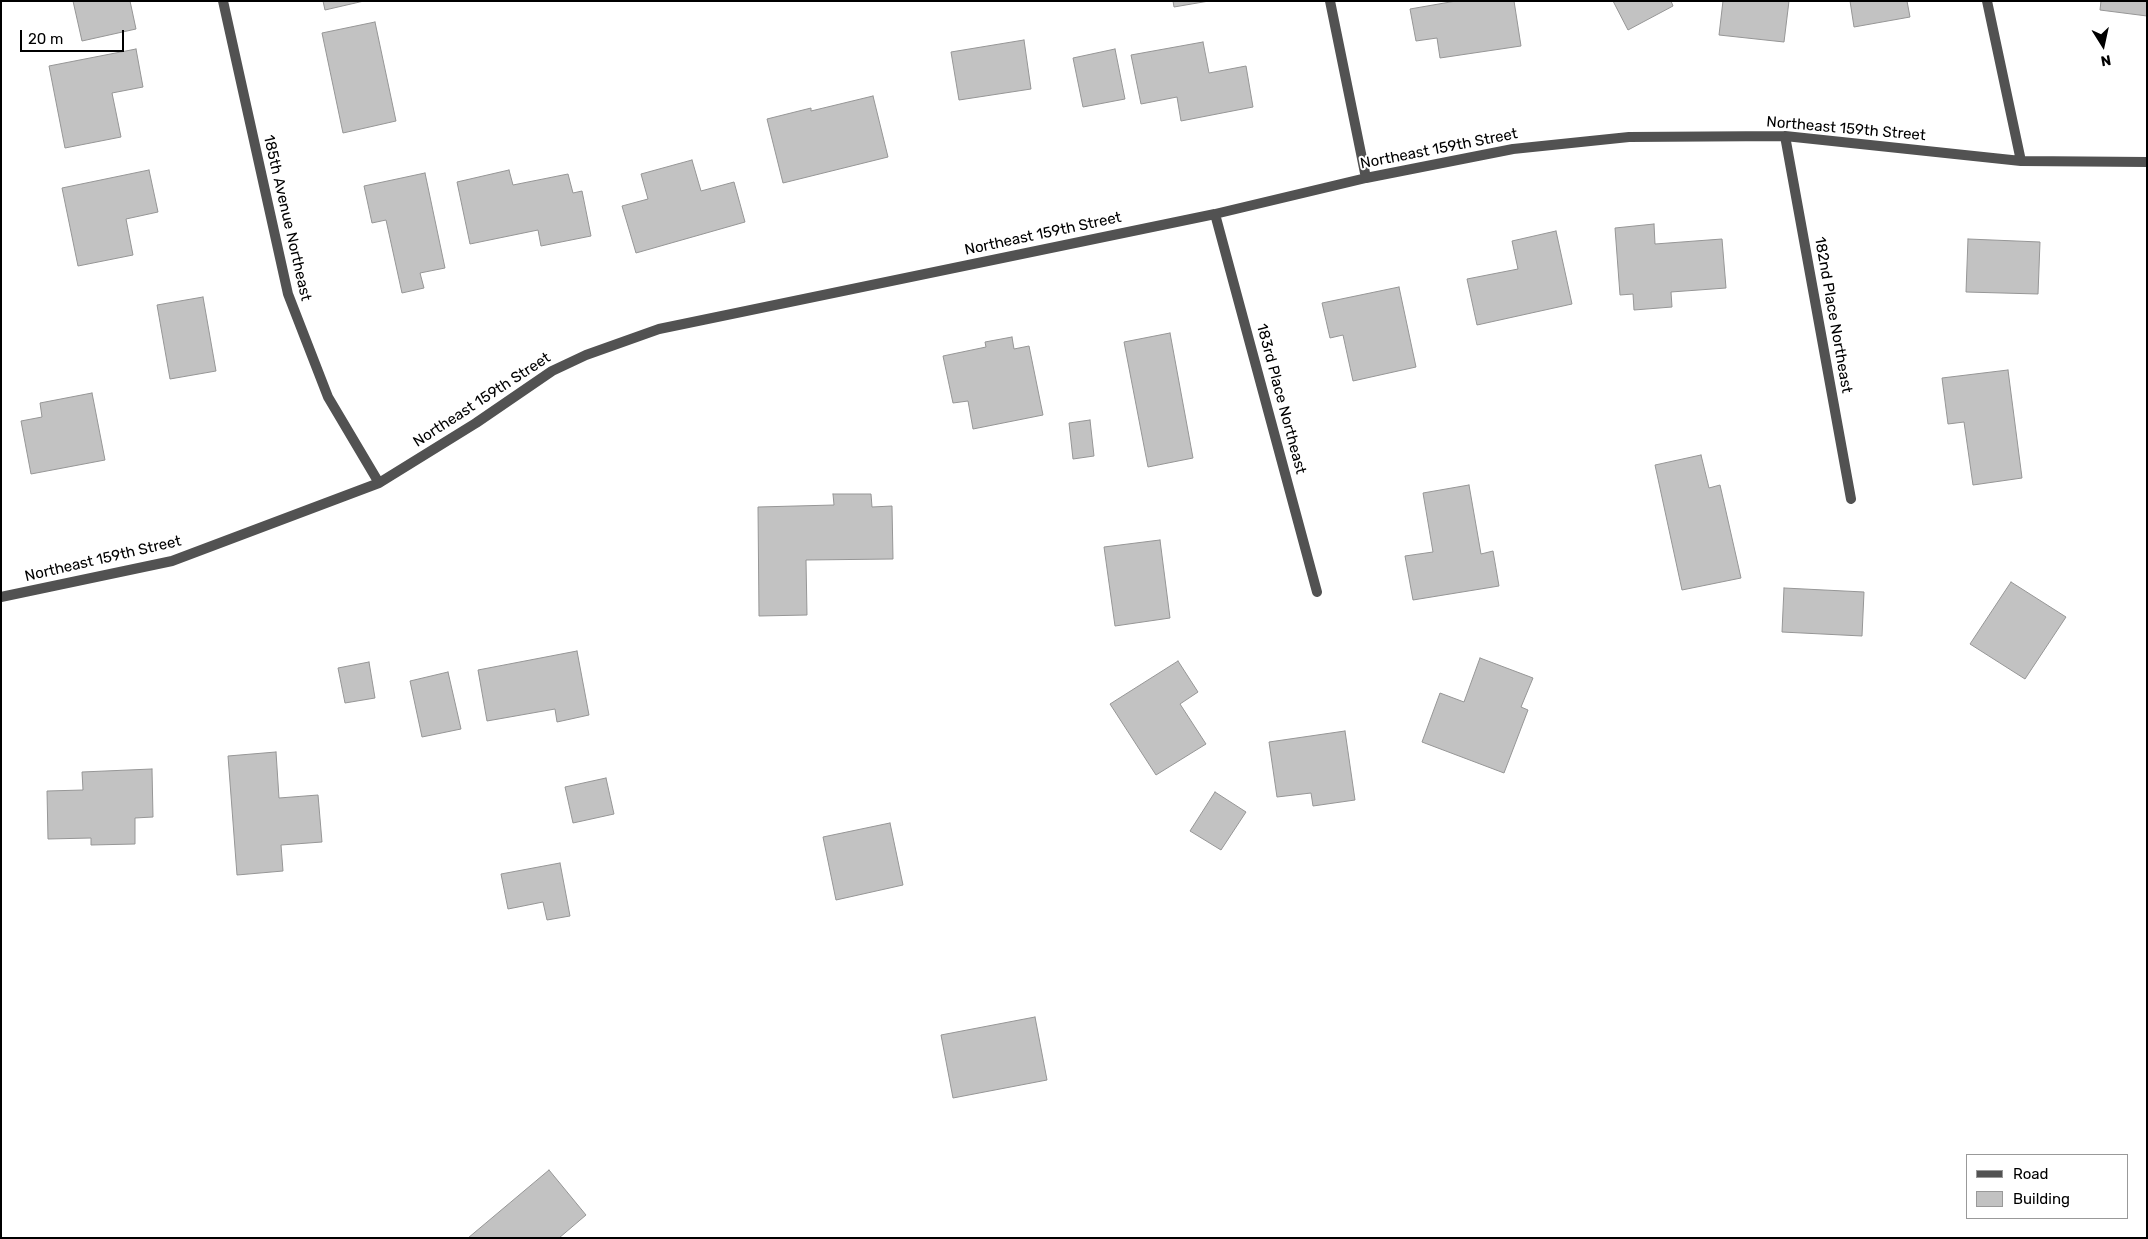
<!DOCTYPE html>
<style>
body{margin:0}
#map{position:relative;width:2148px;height:1239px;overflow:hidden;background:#fff;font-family:Rubik,sans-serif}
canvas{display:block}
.frame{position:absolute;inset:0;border:2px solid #000;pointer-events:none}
.legend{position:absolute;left:1966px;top:1154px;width:162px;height:65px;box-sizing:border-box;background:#fff;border:1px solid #999;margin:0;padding:6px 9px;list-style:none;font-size:15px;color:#000}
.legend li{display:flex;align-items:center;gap:10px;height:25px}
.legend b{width:25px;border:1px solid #999}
.north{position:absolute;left:2078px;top:20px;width:50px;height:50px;-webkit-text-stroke:4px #fff;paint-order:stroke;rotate:170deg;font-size:14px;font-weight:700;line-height:20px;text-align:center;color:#000}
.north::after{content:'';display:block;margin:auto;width:18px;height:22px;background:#000;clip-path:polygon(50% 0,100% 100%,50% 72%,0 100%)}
.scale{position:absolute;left:20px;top:30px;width:104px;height:22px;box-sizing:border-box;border:2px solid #000;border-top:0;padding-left:6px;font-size:15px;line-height:18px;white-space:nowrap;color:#000;-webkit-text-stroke:4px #fff;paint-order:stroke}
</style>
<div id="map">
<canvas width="2148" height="1239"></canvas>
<div class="frame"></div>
<ul class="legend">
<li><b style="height:6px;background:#525252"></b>Road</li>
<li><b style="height:14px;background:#c2c2c2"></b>Building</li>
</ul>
<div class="north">N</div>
<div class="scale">20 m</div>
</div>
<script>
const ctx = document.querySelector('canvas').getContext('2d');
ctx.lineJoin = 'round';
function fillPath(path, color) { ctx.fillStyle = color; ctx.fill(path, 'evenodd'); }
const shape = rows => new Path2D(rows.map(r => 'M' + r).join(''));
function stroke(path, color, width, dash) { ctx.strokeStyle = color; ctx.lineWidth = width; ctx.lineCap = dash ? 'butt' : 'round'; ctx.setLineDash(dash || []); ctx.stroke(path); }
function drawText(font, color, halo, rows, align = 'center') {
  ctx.font = font + ' Rubik,sans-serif'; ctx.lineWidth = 4; ctx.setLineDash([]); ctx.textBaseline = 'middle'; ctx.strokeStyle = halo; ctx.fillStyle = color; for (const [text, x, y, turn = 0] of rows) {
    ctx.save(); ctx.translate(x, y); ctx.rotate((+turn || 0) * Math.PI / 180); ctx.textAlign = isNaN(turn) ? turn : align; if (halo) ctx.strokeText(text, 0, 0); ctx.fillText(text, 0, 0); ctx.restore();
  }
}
const building = shape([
 [73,1,130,1,136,29,82,41,73,1],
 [323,1,364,1,325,10,323,1],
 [1173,1,1209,1,1174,7,1173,1],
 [1456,1,1514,1,1521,46,1440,58,1437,38,1416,41,1410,9,1456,1],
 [1613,1,1671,1,1673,6,1628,30,1613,1],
 [1723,1,1789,1,1784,42,1719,35,1723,1],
 [1850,1,1907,1,1910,17,1854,27,1850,1],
 [2101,1,2147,1,2147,16,2100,10,2101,1],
 [375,22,396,121,343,133,322,33,375,22],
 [1024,40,1031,89,959,100,951,52,1024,40],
 [1203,42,1209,73,1246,66,1253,107,1181,121,1177,97,1141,104,1131,55,1203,42],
 [136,49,143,87,112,93,121,137,65,148,49,66,136,49],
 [1115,49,1125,99,1083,107,1073,58,1115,49],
 [873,96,888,157,783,183,767,119,811,108,811,111,873,96],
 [692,160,701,191,734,182,745,222,636,253,622,206,648,199,641,174,692,160],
 [149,170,158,212,126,219,133,255,78,266,62,188,149,170],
 [509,170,513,185,568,174,573,193,582,191,591,236,541,246,538,230,470,244,457,182,509,170],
 [425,173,445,268,420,273,424,288,402,293,386,220,372,223,364,186,425,173],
 [1654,224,1655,244,1722,239,1726,288,1671,292,1672,307,1634,310,1633,294,1620,295,1615,228,1654,224],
 [1556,231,1572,304,1477,325,1467,279,1518,269,1512,241,1556,231],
 [1968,239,2040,242,2038,294,1966,292,1968,239],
 [1399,287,1416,367,1353,381,1343,335,1330,338,1322,303,1399,287],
 [203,297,216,371,170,379,157,305,203,297],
 [1170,333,1193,458,1148,467,1124,342,1170,333],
 [1012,337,1014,349,1029,346,1043,415,973,429,968,401,953,403,943,356,986,347,985,342,1012,337],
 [2008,370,2022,478,1973,485,1964,422,1948,424,1942,378,2008,370],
 [92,393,105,460,31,474,21,421,42,417,40,403,92,393],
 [1090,420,1094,456,1073,459,1069,423,1090,420],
 [1701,455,1709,488,1720,485,1741,578,1682,590,1655,465,1701,455],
 [1469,485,1481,554,1493,551,1499,586,1413,600,1405,556,1433,552,1423,493,1469,485],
 [833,494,871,494,872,507,892,506,893,559,806,560,807,615,759,616,758,507,834,505,833,494],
 [1160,540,1170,618,1115,626,1104,547,1160,540],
 [2011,582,2066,617,2025,679,1970,644,2011,582],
 [1784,588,1864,592,1862,636,1782,632,1784,588],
 [577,651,589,715,557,722,555,709,487,721,478,670,577,651],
 [1480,658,1533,678,1521,707,1528,710,1504,773,1422,742,1440,693,1464,702,1480,658],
 [1178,661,1198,692,1180,704,1206,744,1156,775,1110,704,1178,661],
 [369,662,375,698,345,703,338,668,369,662],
 [448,672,461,729,422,737,410,681,448,672],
 [1345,731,1355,800,1313,806,1311,793,1277,797,1269,742,1345,731],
 [276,752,279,798,318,795,322,842,281,845,283,871,237,875,228,756,276,752],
 [152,769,153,817,135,818,135,844,91,845,91,838,48,839,47,791,83,790,82,772,152,769],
 [606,778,614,814,573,823,565,787,606,778],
 [1215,792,1246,812,1221,850,1190,831,1215,792],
 [890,823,903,885,836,900,823,837,890,823],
 [560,863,570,916,547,920,543,902,508,909,501,874,560,863],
 [1035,1017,1047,1080,953,1098,941,1035,1035,1017],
 [549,1170,586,1215,559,1238,468,1238,549,1170]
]);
const minor = shape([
 [223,1,288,294,328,397,379,483],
 [1330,1,1366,178],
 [1987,1,2021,161],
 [1785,136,1851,499],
 [1215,214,1317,592],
 [1,597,172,561,379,483,476,423,552,371,586,355,659,329,1215,214,1366,178,1513,149,1629,137,1785,136,2021,161,2147,162]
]);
const streetNames = [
 ["Northeast 159th Street",1846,129,5],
 ["Northeast 159th Street",1439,149,-11],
 ["185th Avenue Northeast",287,218,77],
 ["Northeast 159th Street",1043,234,-12],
 ["182nd Place Northeast",1833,315,80],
 ["183rd Place Northeast",1281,399,75],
 ["Northeast 159th Street",482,400,-33],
 ["Northeast 159th Street",103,559,-13]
];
fillPath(building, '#c2c2c2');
stroke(building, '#969696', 1);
stroke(minor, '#525252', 10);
drawText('15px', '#000', '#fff', streetNames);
</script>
